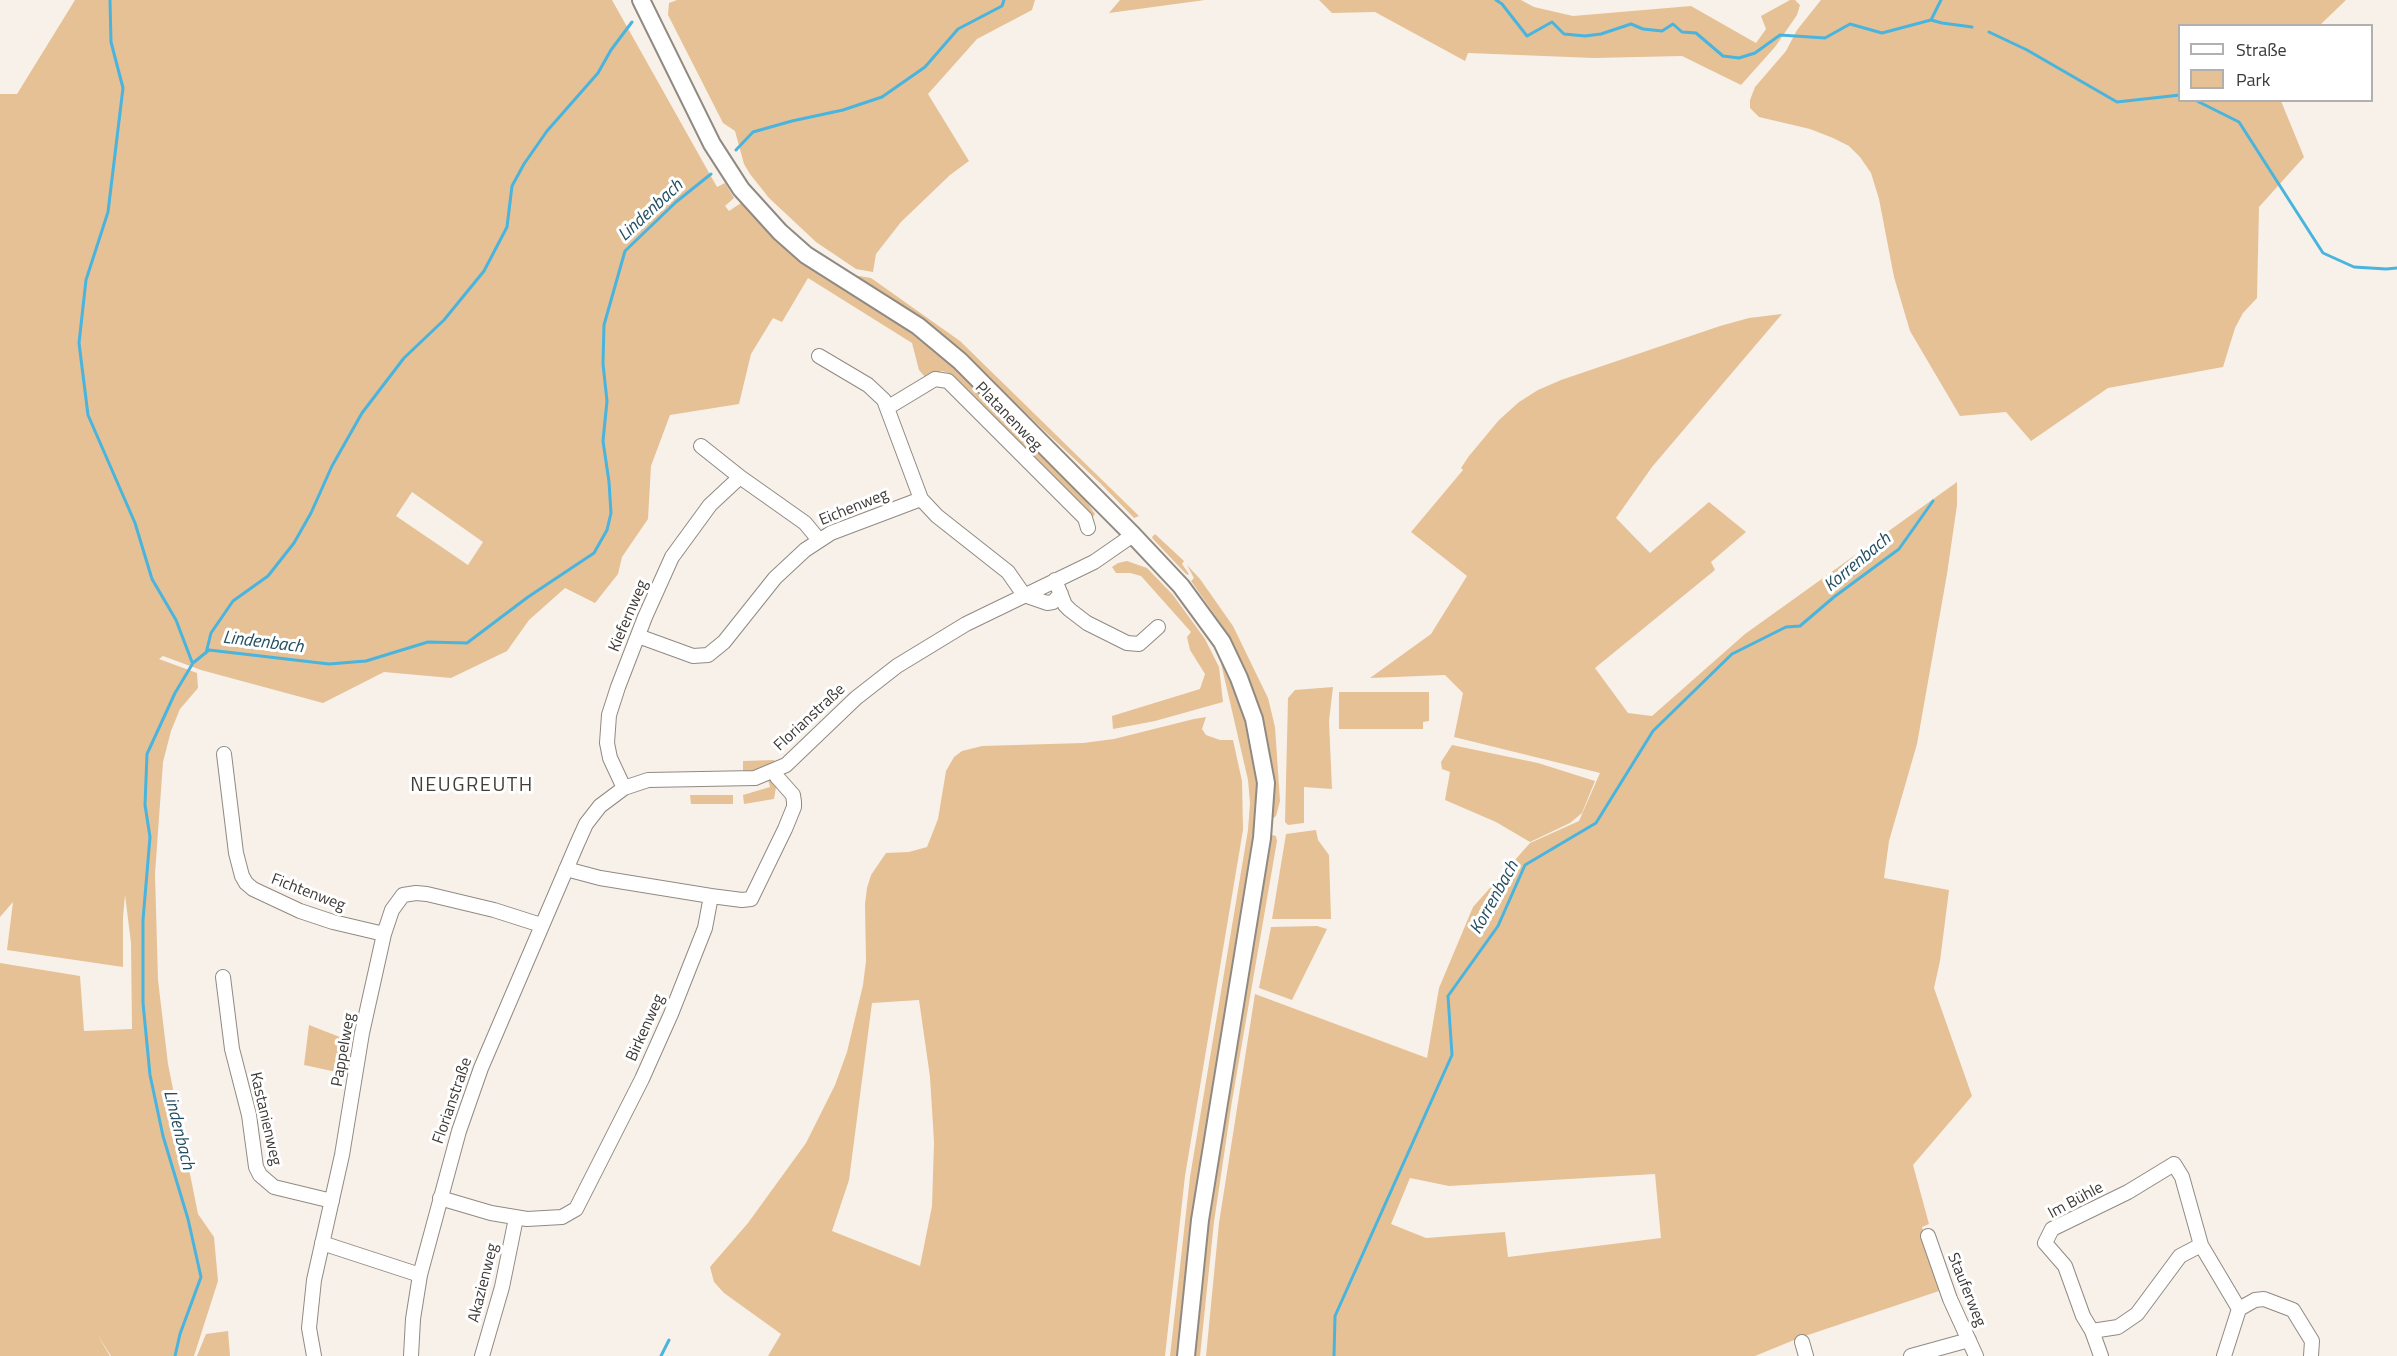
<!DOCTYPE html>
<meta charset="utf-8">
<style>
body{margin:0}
#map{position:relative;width:2397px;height:1356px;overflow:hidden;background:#f8f1ea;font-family:"Titillium Web",sans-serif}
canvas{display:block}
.legend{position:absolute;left:2178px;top:24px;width:195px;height:78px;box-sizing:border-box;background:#fff;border:2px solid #b1b0af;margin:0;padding:8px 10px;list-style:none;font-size:18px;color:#3c3936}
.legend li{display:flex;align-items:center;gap:12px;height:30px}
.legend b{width:30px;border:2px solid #b1b0af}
</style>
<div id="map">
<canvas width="2397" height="1356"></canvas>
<ul class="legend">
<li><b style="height:8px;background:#fff"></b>Straße</li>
<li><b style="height:16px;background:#e6c195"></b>Park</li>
</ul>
</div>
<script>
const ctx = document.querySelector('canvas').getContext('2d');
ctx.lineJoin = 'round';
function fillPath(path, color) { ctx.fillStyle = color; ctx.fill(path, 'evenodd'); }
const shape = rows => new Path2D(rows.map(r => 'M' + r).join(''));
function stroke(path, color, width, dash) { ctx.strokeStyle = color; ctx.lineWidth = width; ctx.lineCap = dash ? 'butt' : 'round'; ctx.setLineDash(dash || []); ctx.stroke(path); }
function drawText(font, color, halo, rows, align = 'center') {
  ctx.font = font + ' "Titillium Web",sans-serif'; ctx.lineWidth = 6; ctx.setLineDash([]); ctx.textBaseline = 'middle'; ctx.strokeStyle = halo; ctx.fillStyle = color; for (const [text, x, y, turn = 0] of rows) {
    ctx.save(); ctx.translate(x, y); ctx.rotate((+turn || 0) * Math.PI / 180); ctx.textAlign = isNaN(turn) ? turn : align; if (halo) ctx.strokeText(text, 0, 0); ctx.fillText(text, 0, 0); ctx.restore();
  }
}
const green = shape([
 [75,0,612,0,717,187,725,183,734,198,725,206,729,211,741,203,774,238,934,347,1085,499,1095,514,1092,518,949,373,942,371,925,377,919,370,912,343,808,278,782,322,773,318,751,354,739,404,670,415,651,466,648,519,622,557,618,574,595,603,565,588,529,620,507,651,451,678,384,672,323,703,201,670,163,656,159,659,197,673,198,688,180,709,171,731,163,762,155,874,158,980,168,1064,198,1214,214,1237,218,1281,194,1356,111,1356,97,1334,110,1356,0,1356,0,963,80,976,84,1031,132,1029,131,943,125,895,123,917,123,967,7,950,13,902,0,917,0,94,17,94],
 [412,492,483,542,468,565,396,516],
 [677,0,1035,0,1032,10,977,39,928,94,969,161,950,175,901,222,876,254,873,272,856,269,816,242,769,198,750,174,744,164,735,131,723,123,668,15,669,3],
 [1120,0,1205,0,1109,13],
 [1319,0,1521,0,1534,7,1573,16,1691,6,1756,43,1766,29,1761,16,1790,0,1795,0,1800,5,1797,15,1775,47,1741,85,1682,56,1594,58,1468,53,1465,61,1375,12,1332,13],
 [1821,0,2346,0,2320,25,2180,26,2180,100,2281,101,2304,157,2259,207,2257,298,2243,313,2235,328,2223,367,2108,388,2031,441,2006,412,1960,416,1910,331,1894,277,1879,199,1871,173,1860,157,1849,146,1833,138,1810,129,1759,117,1750,108,1750,100,1755,87,1786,51,1797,30],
 [853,275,871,278,960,341,1139,516,1134,518,1100,483,934,327],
 [1782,314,1652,467,1616,518,1650,553,1709,502,1746,532,1711,562,1715,570,1595,668,1628,713,1652,716,1745,634,1957,482,1957,505,1947,574,1917,744,1889,841,1884,878,1949,890,1940,961,1934,988,1972,1096,1913,1165,1929,1224,1922,1227,1942,1290,1799,1338,1755,1356,1206,1356,1219,1223,1255,994,1427,1058,1439,988,1473,907,1530,843,1579,821,1600,773,1454,737,1463,693,1445,675,1370,678,1431,634,1467,576,1411,532,1463,470,1461,468,1469,456,1499,420,1519,402,1538,390,1561,380,1720,326,1749,318],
 [1655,1174,1661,1238,1508,1257,1505,1232,1426,1238,1391,1224,1410,1178,1449,1186],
 [1155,534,1184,561,1182,564,1189,574,1187,575,1153,539,1152,537],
 [1127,561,1147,568,1173,595,1205,639,1219,667,1223,702,1155,721,1113,729,1112,716,1200,689,1205,674,1190,650,1187,637,1191,632,1141,576,1130,573,1116,573,1112,567,1118,563],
 [1187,565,1200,579,1233,626,1268,698,1275,727,1280,801,1276,816,1272,819,1256,703,1226,631,1191,581,1194,578],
 [1206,629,1232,680,1245,721,1252,748,1259,807,1180,1356,1170,1356,1190,1177,1248,830,1250,803,1248,780,1220,659],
 [1333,687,1329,721,1332,789,1304,787,1304,823,1288,825,1285,822,1288,698,1295,690],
 [1339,692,1429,692,1429,721,1423,722,1423,729,1339,729],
 [1206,717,1202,729,1206,735,1220,740,1233,740,1242,781,1243,830,1185,1176,1165,1356,768,1356,781,1334,724,1293,714,1282,710,1267,748,1223,806,1143,835,1085,847,1052,863,985,866,961,865,904,867,888,871,875,886,853,909,852,927,847,938,819,946,771,954,757,962,751,982,746,1083,743,1114,739,1194,719],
 [919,1000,930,1077,934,1142,932,1206,920,1266,832,1231,849,1180,872,1003],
 [1452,745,1538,763,1595,781,1582,813,1570,823,1530,842,1496,822,1445,800,1450,772,1442,769,1441,762],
 [774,760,776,763,754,771,743,772,743,761],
 [771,778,775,780,776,787,774,799,744,804,743,795,770,787,768,779],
 [690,795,733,795,733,804,691,804],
 [1316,830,1318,840,1329,855,1331,919,1272,919,1286,834],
 [1272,835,1276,836,1277,841,1232,1101,1214,1222,1200,1356,1192,1356,1206,1221,1269,840],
 [1317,926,1327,929,1292,1000,1259,988,1271,927],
 [309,1025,350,1041,346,1074,304,1065],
 [228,1331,230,1356,197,1356,206,1334]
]);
const stream = shape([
 [110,0,111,42,123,88,108,212,86,280,79,343,88,415,135,523,152,579,176,620,192,662],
 [1496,0,1502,4,1527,36,1552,22,1564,34,1585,36,1601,34,1631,24,1643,29,1662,31,1673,24,1682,32,1696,33,1723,56,1739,58,1755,53,1780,35,1825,38,1850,24,1882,33,1931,20],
 [1931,20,1942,23,1972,27],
 [1931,20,1941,0],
 [1989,32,2027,50,2117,102,2180,95],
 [2195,100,2239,122,2323,253,2354,267,2386,269,2397,268],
 [736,150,753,132,792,121,843,110,882,97,925,67,958,29,1002,6,1004,0],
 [206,653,211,633,233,601,268,576,294,543,311,513,332,466,362,413,404,358,444,320,484,271,507,227,512,186,524,164,547,131,598,73,611,50,632,22],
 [175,1356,180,1334,201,1277,188,1219,163,1136,150,1075,143,1003,143,920,150,837,145,805,147,754,175,693,193,663,209,650,329,664,366,661,428,642,467,643,528,597,594,553,607,530,611,513,609,482,603,441,607,401,603,364,604,325,625,251,676,202,711,174],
 [661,1356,669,1340],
 [1334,1356,1335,1316,1452,1055,1448,996,1498,926,1525,865,1596,823,1653,731,1732,654,1786,627,1800,626,1834,597,1899,549,1933,501]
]);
const minor = shape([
 [819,356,868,385,884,400,921,499],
 [887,408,935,379,948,381,1085,518,1088,528],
 [740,477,805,523,819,540],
 [1055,580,1065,605,1070,610,1087,623,1127,643,1139,644,1158,627],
 [1024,595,1047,603,1053,602,1061,594],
 [638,636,693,656,708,655,724,642,775,578,805,550,831,533,921,499,937,516,1008,572,1024,595],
 [224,754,236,853,242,876,246,883,253,889,300,911,333,922,384,934],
 [624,788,610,758,607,743,609,715,618,687,645,617,672,557,710,505,740,477,701,446],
 [566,869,600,878,711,896],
 [223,977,232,1049,249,1115,256,1167,260,1175,274,1187,332,1201],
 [440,1198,491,1213,527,1219,562,1217,576,1209,642,1079,671,1014,705,928,711,896,742,900,751,899,785,829,794,807,794,802,793,795,777,777,774,770],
 [1928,1236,1950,1299,1976,1356],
 [322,1243,420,1275],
 [2239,1309,2255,1300,2264,1299,2293,1310,2312,1341,2311,1356],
 [2092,1331,2118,1327,2137,1314,2180,1256,2201,1245],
 [1802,1342,1806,1356],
 [314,1356,309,1328,314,1280,342,1155,362,1033,384,934,392,910,403,895,416,893,427,894,494,910,541,925],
 [411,1356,413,1319,420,1275,459,1131,481,1068,577,844,586,824,600,806,624,788,648,780,755,778,786,765,856,698,897,666,966,624,1094,562,1133,535],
 [482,1356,502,1287,516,1218],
 [1911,1356,1969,1340],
 [2101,1356,2092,1331,2083,1316,2065,1266,2045,1243,2052,1229,2128,1192,2174,1164,2182,1177,2201,1245,2239,1309,2224,1356]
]);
const major = shape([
 [641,0,712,144,741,189,780,232,806,255,918,326,960,361,1133,535,1181,586,1222,642,1239,678,1254,719,1266,783,1262,838,1200,1220,1186,1356]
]);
const streetNames = [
 ["Platanenweg",1008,417,46],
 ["Eichenweg",854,508,-22],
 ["Kiefernweg",629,616,-67],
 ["Florianstraße",810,718,-43],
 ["Fichtenweg",308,893,21],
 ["Birkenweg",646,1028,-66],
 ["Pappelweg",344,1050,-80],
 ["Florianstraße",453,1101,-71],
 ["Kastanienweg",265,1119,77],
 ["Im Bühle",2076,1201,-28],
 ["Akazienweg",484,1283,-76],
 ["Stauferweg",1966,1290,68]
];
const waterNames = [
 ["Lindenbach",651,211,-43],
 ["Korrenbach",1858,563,-40],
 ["Lindenbach",263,643,7],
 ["Korrenbach",1495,898,-61],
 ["Lindenbach",178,1130,76]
];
const quarterNames = [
 ["NEUGREUTH",472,786]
];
fillPath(green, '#e6c195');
stroke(stream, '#49b4de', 3);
stroke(minor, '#908a83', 16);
stroke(major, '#908a83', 20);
stroke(minor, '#fff', 14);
stroke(major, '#fff', 16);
drawText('16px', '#3c3936', '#fff', streetNames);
drawText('italic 18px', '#224e61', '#fff', waterNames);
ctx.letterSpacing = '1.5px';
drawText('20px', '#433e38', '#fff', quarterNames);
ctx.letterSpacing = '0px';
</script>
